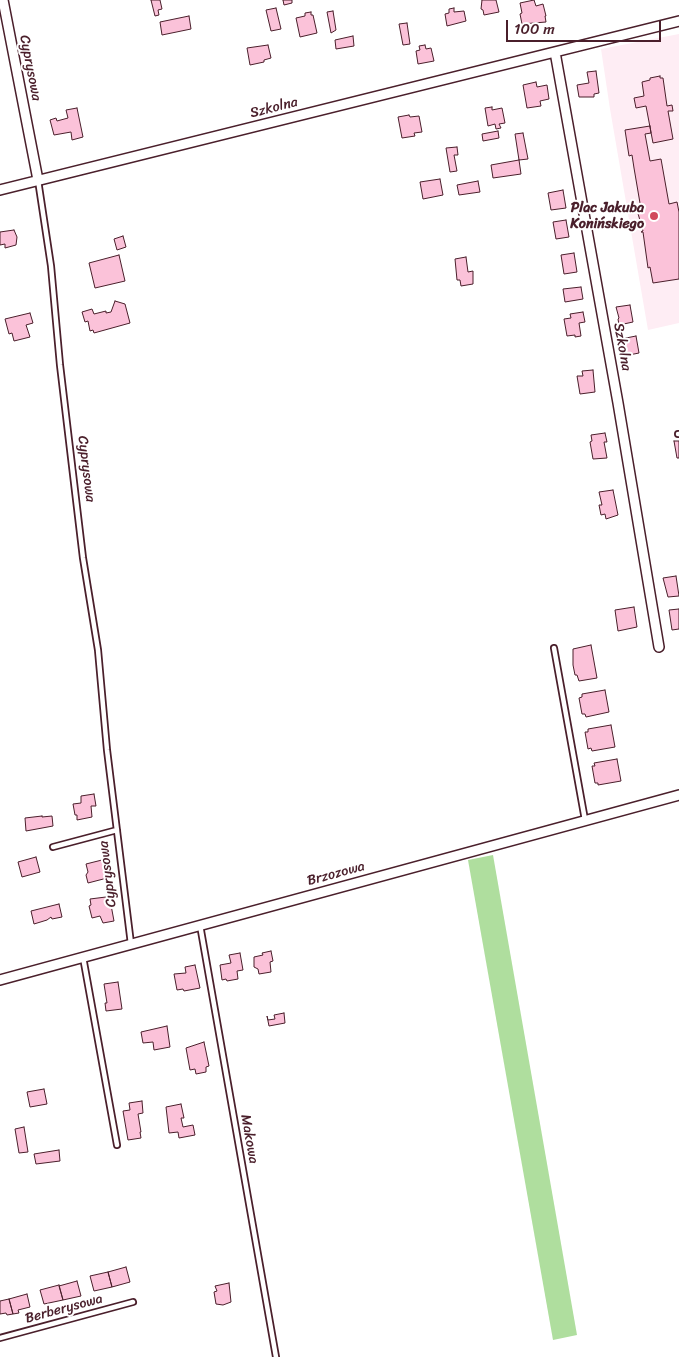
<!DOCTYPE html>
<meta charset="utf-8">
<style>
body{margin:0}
#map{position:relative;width:679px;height:1357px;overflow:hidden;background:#fff;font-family:Sriracha,sans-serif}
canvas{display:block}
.scale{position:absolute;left:506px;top:20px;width:155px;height:22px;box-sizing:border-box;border:2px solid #4a1f2b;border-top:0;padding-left:6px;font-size:15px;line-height:18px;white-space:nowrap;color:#4a1f2b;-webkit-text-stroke:4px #fff;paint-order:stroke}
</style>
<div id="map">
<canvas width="679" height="1357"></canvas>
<div class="scale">100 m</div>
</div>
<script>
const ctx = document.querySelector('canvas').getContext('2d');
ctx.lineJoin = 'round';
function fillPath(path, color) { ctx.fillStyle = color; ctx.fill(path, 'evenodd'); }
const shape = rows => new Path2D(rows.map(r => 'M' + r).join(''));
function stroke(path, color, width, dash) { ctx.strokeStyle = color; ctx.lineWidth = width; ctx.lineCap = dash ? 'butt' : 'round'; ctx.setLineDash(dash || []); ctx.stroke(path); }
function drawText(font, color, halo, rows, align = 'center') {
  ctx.font = font + ' Sriracha,sans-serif'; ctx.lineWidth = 4; ctx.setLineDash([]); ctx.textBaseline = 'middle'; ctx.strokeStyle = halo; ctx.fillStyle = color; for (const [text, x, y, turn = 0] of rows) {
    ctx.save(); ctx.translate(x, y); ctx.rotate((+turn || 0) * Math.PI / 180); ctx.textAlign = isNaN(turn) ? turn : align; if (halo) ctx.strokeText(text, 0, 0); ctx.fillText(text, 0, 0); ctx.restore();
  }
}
const built = shape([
 [679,34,679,323,648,330,610,109,601,49]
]);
const green = shape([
 [493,855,577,1335,553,1340,468,860]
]);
const building = shape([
 [151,0,160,0,162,9,158,10,159,15,155,16,151,0],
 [283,0,292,0,292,3,284,5,283,0],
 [482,0,496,0,499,12,484,15,483,10,481,9,482,0],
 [534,0,536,6,543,4,546,16,545,16,546,22,522,24,520,14,522,13,520,3,534,0],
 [276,8,281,29,271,31,266,10,276,8],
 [454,8,454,12,464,11,466,21,447,26,445,14,449,13,449,9,454,8],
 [333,11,336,30,331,33,327,12,333,11],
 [311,12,311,15,313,15,317,33,300,37,296,18,305,16,305,13,311,12],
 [189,16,191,29,162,35,160,22,189,16],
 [407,23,410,44,403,45,399,24,407,23],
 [353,36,354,46,336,49,335,40,353,36],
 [268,45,271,58,264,60,264,62,250,65,247,48,268,45],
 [425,45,426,49,431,48,434,61,418,64,416,51,420,50,419,46,425,45],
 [596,71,599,93,594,94,594,97,579,97,577,85,589,83,587,72,596,71],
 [660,76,660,78,663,78,667,106,672,105,673,111,668,111,673,139,653,143,646,106,636,108,634,98,644,96,642,82,650,80,650,78,660,76],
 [536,82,537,87,547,85,549,99,540,101,541,106,527,108,523,85,536,82],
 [492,107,492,110,502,108,505,123,499,124,501,128,496,129,495,124,488,126,485,108,492,107],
 [77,108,83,137,72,140,71,132,54,135,50,120,56,118,57,121,68,118,66,110,77,108],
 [409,115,410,117,419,116,422,132,414,133,415,136,402,138,398,117,409,115],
 [650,126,651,133,645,134,650,161,661,159,669,204,677,202,679,212,679,279,653,283,650,267,648,268,643,232,641,232,643,231,637,210,641,209,634,168,632,155,629,156,625,130,650,126],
 [498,131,499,138,483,141,482,134,498,131],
 [523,133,528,159,519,160,515,134,523,133],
 [457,147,458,155,454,155,457,171,450,172,446,148,457,147],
 [519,160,521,174,493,178,491,165,519,160],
 [440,179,443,195,423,199,420,182,440,179],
 [478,181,480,192,459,195,457,185,478,181],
 [563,190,566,208,551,210,548,193,563,190],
 [566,220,569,237,556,239,553,222,566,220],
 [14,230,17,237,16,245,5,248,5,244,0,245,0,232,14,230],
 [123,236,126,247,117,250,114,239,123,236],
 [574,253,577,272,564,274,561,255,574,253],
 [119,255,125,281,95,288,89,263,119,255],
 [466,257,468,272,473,271,473,284,461,286,460,280,457,280,455,259,466,257],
 [581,287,583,299,565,302,563,289,581,287],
 [115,301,125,304,130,323,94,333,93,330,90,331,88,321,85,322,82,312,92,309,94,314,106,311,106,313,111,312,115,301],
 [630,305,633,322,619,325,618,319,619,318,616,307,630,305],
 [583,312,585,322,579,323,581,336,575,337,575,335,567,336,564,319,571,318,570,314,583,312],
 [30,313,33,323,26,325,30,337,14,341,12,333,9,334,5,319,30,313],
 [636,336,639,353,624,356,623,350,624,349,621,339,636,336],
 [593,370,595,392,580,394,577,376,583,376,582,371,593,370],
 [605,433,607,442,604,442,607,458,593,459,590,442,592,441,591,435,605,433],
 [674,441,679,441,679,458,677,458,674,441],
 [613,490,618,515,606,519,605,514,601,515,599,505,602,505,599,492,613,490],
 [676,576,679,596,668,597,663,578,676,576],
 [634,607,637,627,618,631,615,610,634,607],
 [679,609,679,629,672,630,669,610,679,609],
 [591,645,597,678,579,681,577,675,575,675,573,665,573,649,591,645],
 [605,690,609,712,586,717,585,714,582,714,579,698,582,697,582,694,605,690],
 [611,725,615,747,592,751,591,748,588,749,585,732,588,732,588,729,611,725],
 [617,759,621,781,598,785,598,783,595,783,592,766,595,766,594,763,617,759],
 [94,794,96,806,91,806,92,817,77,820,77,815,75,815,73,804,81,803,81,796,94,794],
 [42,816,42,817,52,816,53,826,26,831,25,818,42,816],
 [36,857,40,872,22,877,18,862,36,857],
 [106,859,111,877,88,883,86,875,88,872,86,864,106,859],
 [106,897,107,906,111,905,114,921,103,923,100,916,92,918,89,906,91,905,90,899,106,897],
 [59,904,62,917,52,919,51,917,47,920,34,924,31,911,59,904],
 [271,951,273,961,270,962,271,972,259,974,258,969,254,967,254,957,263,955,262,953,271,951],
 [240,953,243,970,237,971,238,979,227,981,226,979,222,980,220,965,231,963,229,955,240,953],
 [195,965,200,988,184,991,183,989,177,990,174,974,186,973,185,967,195,965],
 [118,982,122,1009,106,1011,105,1003,107,1003,104,984,118,982],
 [284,1013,285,1023,269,1026,267,1016,268,1020,275,1019,274,1015,284,1013],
 [167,1026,170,1047,154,1050,153,1042,143,1043,141,1032,167,1026],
 [204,1042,209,1066,206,1067,206,1072,196,1074,195,1069,190,1070,186,1048,204,1042],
 [44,1089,47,1104,30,1107,27,1092,44,1089],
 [142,1101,143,1113,138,1114,141,1132,140,1132,141,1138,128,1140,123,1111,130,1110,129,1103,142,1101],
 [181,1104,184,1118,181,1118,183,1127,193,1125,195,1135,179,1138,178,1132,169,1133,166,1107,181,1104],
 [24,1127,28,1152,19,1153,15,1129,24,1127],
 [59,1150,60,1161,36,1164,34,1154,59,1150],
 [126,1267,130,1282,112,1287,108,1272,126,1267],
 [108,1272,112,1287,94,1291,90,1276,108,1272],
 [77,1281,81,1296,63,1300,59,1286,77,1281],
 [229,1283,231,1302,223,1305,216,1304,214,1292,217,1291,215,1286,229,1283],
 [59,1285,63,1300,44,1304,40,1290,59,1285],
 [27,1294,30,1307,18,1310,19,1313,13,1314,9,1299,27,1294],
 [9,1299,13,1314,7,1315,6,1313,0,1314,0,1301,9,1299]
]);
const service = shape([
 [38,180,51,266,60,365,83,558,98,650,107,750,131,944],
 [678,434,679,434],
 [554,648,585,820],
 [53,847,117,830],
 [200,925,276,1357],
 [83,957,117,1145],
 [0,1338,133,1302]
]);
const minor = shape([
 [3,0,38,180],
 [555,52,618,403,659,647],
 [0,190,679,21],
 [0,980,679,795]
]);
const markers = [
 [654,216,5,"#d1495b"]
];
const streetNames = [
 ["Cyprysowa",30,68,79],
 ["Szkolna",274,108,-14],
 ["Szkolna",622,347,80],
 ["Cyprysowa",86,469,83],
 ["Cyprysowa",108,874,-97],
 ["Brzozowa",336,874,-15],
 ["Makowa",249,1139,80],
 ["Berberysowa",64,1309,-15]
];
const poiNames = [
 ["Plac Jakuba",644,208],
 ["Konińskiego",644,224]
];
fillPath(built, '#feedf4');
fillPath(green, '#afde9e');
fillPath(building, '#fbc2d9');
stroke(building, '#4a1f2b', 1);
stroke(service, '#4a1f2b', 8);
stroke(minor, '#4a1f2b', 12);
stroke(service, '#fff', 4.5);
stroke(minor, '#fff', 9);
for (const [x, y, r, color] of markers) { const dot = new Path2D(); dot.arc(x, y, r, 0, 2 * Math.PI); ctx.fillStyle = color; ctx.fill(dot); stroke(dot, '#fff', 2); }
drawText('14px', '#4a1f2b', '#fff', streetNames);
drawText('bold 14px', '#4a1f2b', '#fff', poiNames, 'right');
</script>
